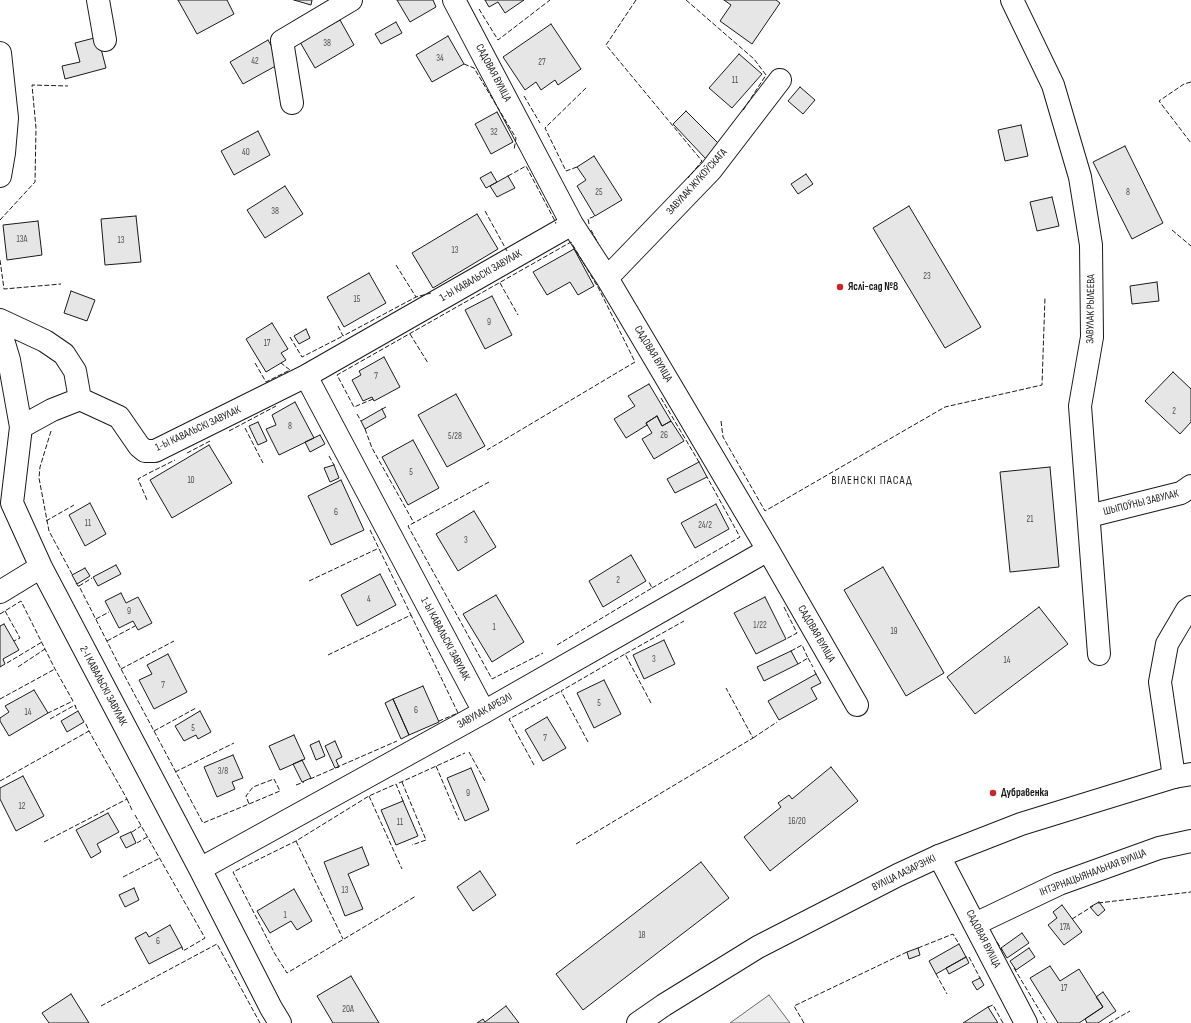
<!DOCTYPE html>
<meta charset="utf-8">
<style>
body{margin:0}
canvas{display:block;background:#fff}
</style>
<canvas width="1191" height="1023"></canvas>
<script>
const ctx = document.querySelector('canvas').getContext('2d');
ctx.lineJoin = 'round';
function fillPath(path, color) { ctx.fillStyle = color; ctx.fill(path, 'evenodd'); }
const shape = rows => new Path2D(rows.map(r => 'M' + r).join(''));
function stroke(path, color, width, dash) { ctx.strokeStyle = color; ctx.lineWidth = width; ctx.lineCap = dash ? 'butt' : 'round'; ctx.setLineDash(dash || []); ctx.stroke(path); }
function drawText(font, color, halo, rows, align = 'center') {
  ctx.font = font + ' "Sofia Sans Condensed",sans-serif'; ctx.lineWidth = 3; ctx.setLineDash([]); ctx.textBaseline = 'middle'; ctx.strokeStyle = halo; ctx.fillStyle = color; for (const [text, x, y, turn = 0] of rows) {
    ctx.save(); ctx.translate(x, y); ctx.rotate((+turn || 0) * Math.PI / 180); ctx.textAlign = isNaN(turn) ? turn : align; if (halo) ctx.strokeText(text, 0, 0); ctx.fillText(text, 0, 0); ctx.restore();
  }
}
const parking = shape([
 [769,995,790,1023,730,1023,769,995]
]);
const building = shape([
 [178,0,227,0,234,14,197,34,178,0],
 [294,0,312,0,311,5,294,0],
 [397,0,433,0,436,7,410,22,397,0],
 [485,0,524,0,505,13,498,2,489,7,485,0],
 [724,0,776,0,780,3,752,44,720,21,731,5,724,0],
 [340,20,354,45,315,68,300,42,340,20],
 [396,22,402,33,381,44,375,34,396,22],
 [551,24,581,69,558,85,555,80,541,90,536,82,525,90,503,57,551,24],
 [448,36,464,64,432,82,416,55,448,36],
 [98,37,106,68,65,79,62,66,80,62,75,43,98,37],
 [268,40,281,63,243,84,230,62,268,40],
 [739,54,762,74,732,108,709,88,739,54],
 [800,87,815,100,803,114,788,101,800,87],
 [686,111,720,145,706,159,673,124,686,111],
 [497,112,513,142,491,154,475,124,497,112],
 [1021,125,1028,156,1005,161,998,130,1021,125],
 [258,131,270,155,234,175,221,151,258,131],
 [1125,146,1163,223,1132,239,1093,162,1125,146],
 [594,156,622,200,595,216,577,186,586,180,577,167,594,156],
 [491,172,497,182,486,188,480,178,491,172],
 [806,174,813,184,798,194,791,184,806,174],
 [508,176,515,188,497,197,490,186,508,176],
 [285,186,303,214,265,238,247,210,285,186],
 [1052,197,1059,226,1037,231,1030,202,1052,197],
 [909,206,981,327,945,348,873,228,909,206],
 [477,214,498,249,433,288,412,253,477,214],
 [136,216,141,262,105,265,101,219,136,216],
 [38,221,42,255,7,260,3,225,38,221],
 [574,249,594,286,578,295,570,282,547,295,533,272,574,249],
 [369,273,386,303,344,327,327,297,369,273],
 [1157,282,1159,301,1132,304,1130,286,1157,282],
 [71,291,95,300,87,321,64,313,71,291],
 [492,296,512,335,485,349,465,310,492,296],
 [272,323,288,349,281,353,286,360,266,372,246,339,272,323],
 [306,329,310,338,299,344,294,336,306,329],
 [384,357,400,387,374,401,372,397,363,401,352,380,361,375,359,371,384,357],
 [1173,372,1191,389,1191,422,1180,434,1145,401,1173,372],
 [649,384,671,421,662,426,657,416,646,423,647,425,626,438,614,419,635,406,628,396,649,384],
 [456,394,485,446,447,467,418,415,456,394],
 [295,402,314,438,279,455,266,429,276,425,272,415,295,402],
 [382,409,386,417,365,429,361,421,382,409],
 [657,416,662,426,671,421,684,441,654,459,642,439,652,433,646,423,657,416],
 [258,422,267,441,258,445,249,426,258,422],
 [320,435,325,444,310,452,305,442,320,435],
 [413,440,439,488,408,505,382,457,413,440],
 [209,445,232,483,172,518,150,480,209,445],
 [699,462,707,477,675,493,667,479,699,462],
 [334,465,339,478,330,482,324,468,334,465],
 [1050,467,1059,567,1010,572,1000,472,1050,467],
 [341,480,364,530,331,545,308,496,341,480],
 [90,503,106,534,85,546,69,515,90,503],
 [716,504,729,529,695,548,681,523,716,504],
 [474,511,496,547,458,571,436,534,474,511],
 [631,555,646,581,603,607,589,581,631,555],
 [116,565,121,574,98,586,93,577,116,565],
 [883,567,944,673,906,696,844,590,883,567],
 [85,568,90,576,77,584,72,575,85,568],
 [380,574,396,605,357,626,341,595,380,574],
 [121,593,126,603,138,597,152,623,138,630,133,621,119,628,105,601,121,593],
 [496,595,524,642,492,662,463,614,496,595],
 [765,597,786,639,756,654,734,613,765,597],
 [1039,607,1068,644,975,714,947,677,1039,607],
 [4,624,19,650,3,659,5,664,0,667,0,626,4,624],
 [664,640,675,664,644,679,633,655,664,640],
 [791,651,798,664,764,681,757,667,791,651],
 [168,654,187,692,154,709,139,680,152,674,147,665,168,654],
 [816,674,821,683,811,688,817,699,779,720,768,701,816,674],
 [604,680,621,714,594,728,577,693,604,680],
 [423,686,439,722,409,735,393,699,423,686],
 [34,690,48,713,9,736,0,721,0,718,9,712,5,706,34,690],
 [393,699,409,735,401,739,385,703,393,699],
 [78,711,84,722,67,732,61,721,78,711],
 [200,711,211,732,198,739,196,735,184,741,175,726,200,711],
 [547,717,566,748,543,761,525,730,547,717],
 [294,735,305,759,280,770,269,746,294,735],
 [319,741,325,756,316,760,310,745,319,741],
 [335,741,342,757,336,760,339,767,335,768,325,746,335,741],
 [233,755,243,778,232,782,235,789,217,797,204,767,233,755],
 [302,760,311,778,302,782,293,764,302,760],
 [831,767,858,801,770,871,744,837,781,807,778,803,789,795,792,799,831,767],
 [471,768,489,810,465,821,447,778,471,768],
 [23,776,44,816,16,831,0,799,0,788,23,776],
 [403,801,418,836,396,845,381,810,403,801],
 [108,813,119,832,97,844,101,852,91,858,76,830,108,813],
 [131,832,136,843,126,848,120,837,131,832],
 [362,847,369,865,348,874,363,909,345,916,324,862,362,847],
 [701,862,729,898,583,1010,556,974,701,862],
 [480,871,496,895,473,911,457,887,480,871],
 [134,888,139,900,125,907,119,895,134,888],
 [294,889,312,921,297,930,291,921,270,933,257,911,294,889],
 [1099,902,1105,910,1098,916,1090,907,1099,902],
 [1062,905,1082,932,1064,945,1048,925,1057,918,1053,912,1062,905],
 [170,925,182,947,149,964,135,938,146,932,149,937,170,925],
 [1022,933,1029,943,1007,958,1001,948,1022,933],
 [959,944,966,957,936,974,929,961,959,944],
 [918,948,920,955,909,959,907,952,918,948],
 [1029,948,1035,957,1016,970,1010,961,1029,948],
 [966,957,969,963,949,974,946,968,966,957],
 [1050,966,1060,981,1079,969,1103,1007,1079,1023,1058,1023,1030,978,1050,966],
 [351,976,379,1023,333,1023,317,996,351,976],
 [980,978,984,985,977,990,972,982,980,978],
 [1103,992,1116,1011,1098,1023,1087,1023,1085,1019,1103,1007,1096,997,1103,992],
 [71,994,89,1023,49,1023,42,1013,71,994],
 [506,1006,519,1023,477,1023,483,1019,485,1022,506,1006],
 [988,1007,998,1023,963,1023,988,1007]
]);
const minor = shape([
 [98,0,105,40],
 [454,0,572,224,607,278,768,550,857,705],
 [1012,0,1053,85,1080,177,1091,245,1092,337,1080,406,1099,654],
 [0,53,7,118,4,153,0,176],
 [292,103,282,41,351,0],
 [607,278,711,170,780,80],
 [0,320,45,341,64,354,75,371,80,399,119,417,139,446,145,451,155,451,306,376,572,224],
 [0,330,9,360,21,427,12,503,41,567,200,869,271,1008,280,1023],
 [306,376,484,712],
 [21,427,52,410,80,399],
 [1089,516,1181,493,1191,486],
 [0,592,41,567],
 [1174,777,1160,682,1167,644,1187,610,1191,607],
 [939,856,1026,1023],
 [200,869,484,712,768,550],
 [975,924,1059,884,1159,848,1191,841]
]);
const major = shape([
 [638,1023,664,1005,758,947,898,875,939,856,1021,824,1115,795,1174,777,1191,774]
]);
const fence = shape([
 [636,0,606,45,702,161,688,178],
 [686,0,754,59,766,75,742,112],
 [479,9,498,40,550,0],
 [464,64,474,68,516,138,514,150],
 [1191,82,1184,84,1159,101,1191,143],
 [524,96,540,123],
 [577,167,566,171,545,128,587,87],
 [508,176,526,166,556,223,555,223],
 [485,211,507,251],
 [0,220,35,182,36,128,32,85,68,86],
 [589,224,588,219,595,216],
 [591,230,598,243],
 [1172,230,1191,246],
 [0,260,4,289,61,284],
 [396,265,416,297],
 [500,283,518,315],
 [338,326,343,336,416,297,431,293],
 [410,334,428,363],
 [290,337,302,357,343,336],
 [255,363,266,382,290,370,281,363],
 [661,398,699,462],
 [373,399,354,407,337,375,571,242,599,289,635,362,487,450],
 [382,409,386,407],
 [357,414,361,421],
 [721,421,723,437,765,511,945,407,1042,385,1045,297],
 [245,428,263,463],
 [365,429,372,448,414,523],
 [51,431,40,467,39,478,49,531,73,576],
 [229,431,276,406],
 [187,453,210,441],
 [329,456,334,465],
 [149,473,175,460],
 [147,474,138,479,147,500],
 [489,482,408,526,492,679,543,653],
 [46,521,74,505],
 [370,530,411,615],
 [309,581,379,548],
 [76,583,78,586,79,586,121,669,203,823,249,804,280,791,274,779,253,787,246,796,249,804],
 [79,586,92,578],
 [652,588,740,537,707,477],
 [784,607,797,633,786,639],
 [5,611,20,638,14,641],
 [0,614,21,601,55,669,73,701,48,713],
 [96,619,109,612],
 [107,641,135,626],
 [557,645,652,588,649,582],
 [791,651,802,645,808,658,798,664],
 [328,655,411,615,458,713,439,721],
 [808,658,813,667],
 [7,663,42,642],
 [18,667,45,649],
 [121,669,174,641],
 [814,670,816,674],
 [0,699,55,669],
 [651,703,625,654,684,621],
 [50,719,75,705,77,711],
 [154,731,196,708],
 [753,738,777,722],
 [588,742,561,691,625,654],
 [469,752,486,783],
 [534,765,509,719,561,691],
 [436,766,459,820],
 [175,772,234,743],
 [310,779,397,741],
 [0,781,89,731,85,722],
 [402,782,426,840,412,845],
 [399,783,465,753],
 [296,785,304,782],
 [369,796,402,869],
 [127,799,132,810],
 [403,801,396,784,369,796,296,841,233,872,275,954,287,973,416,896],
 [135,815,205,938,183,951,182,947],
 [132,832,141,826],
 [296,841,343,939],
 [44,842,127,799,89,731],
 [137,843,147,837],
 [576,844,753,738,726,688],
 [123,877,160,858],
 [1098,903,1191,892],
 [1072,919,1093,906],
 [997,942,1002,950],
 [918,948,953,934,959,944],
 [969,957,980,978],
 [1014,968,1047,1023],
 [936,974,947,994],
 [101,1006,217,944,260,1023],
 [988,1007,993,1005,1003,1023],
 [804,1023,794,1006,907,952],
 [1109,1023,1130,1011]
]);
const markers = [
 [840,287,4,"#c62828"],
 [993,793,4,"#c62828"]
];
const numberNames = [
 ["38",327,44],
 ["34",440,59],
 ["42",255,62],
 ["27",542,63],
 ["11",735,81],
 ["32",494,133],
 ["40",246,153],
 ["25",599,193],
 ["8",1128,193],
 ["38",275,212],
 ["13А",22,240],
 ["13",121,241],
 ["13",455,251],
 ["23",927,277],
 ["15",357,300],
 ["9",489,323],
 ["17",267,344],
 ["7",376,377],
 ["2",1174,412],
 ["8",290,427],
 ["26",664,436],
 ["5/28",455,437],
 ["5",411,473],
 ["10",191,481],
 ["6",336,513],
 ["21",1030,520],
 ["11",88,524],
 ["24/2",705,526],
 ["3",466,541],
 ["2",618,581],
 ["4",369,600],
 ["9",129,612],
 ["1/22",760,626],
 ["1",494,628],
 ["19",894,632],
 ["3",654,660],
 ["14",1007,661],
 ["7",163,686],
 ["5",599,704],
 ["6",416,711],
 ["14",28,713],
 ["5",193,729],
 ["7",545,739],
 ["3/8",223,772],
 ["9",468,794],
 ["12",22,807],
 ["16/20",797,822],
 ["11",400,823],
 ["13",345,891],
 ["1",285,916],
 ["17А",1065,928],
 ["18",642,936],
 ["6",158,942],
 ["17",1064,989],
 ["20А",348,1010]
];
const streetNames = [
 ["САДОВАЯ ВУЛІЦА",493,73,62],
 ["ЗАВУЛАК ЖУКОЎСКАГА",697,182,-48],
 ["1-Ы КАВАЛЬСКІ ЗАВУЛАК",481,276,-30],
 ["ЗАВУЛАК РЫЛЕЕВА",1091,309,-89],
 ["САДОВАЯ ВУЛІЦА",653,354,59],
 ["1-Ы КАВАЛЬСКІ ЗАВУЛАК",198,429,-25],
 ["ШЫПОЎНЫ ЗАВУЛАК",1141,503,-14],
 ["САДОВАЯ ВУЛІЦА",816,634,60],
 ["1-Ы КАВАЛЬСКІ ЗАВУЛАК",445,639,62],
 ["2-І КАВАЛЬСКІ ЗАВУЛАК",103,686,62],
 ["ЗАВУЛАК АРБЭЛІ",485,711,-29],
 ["ВУЛІЦА ЛАЗАРЭНКІ",904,873,-26],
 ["ІНТЭРНАЦЫЯНАЛЬНАЯ ВУЛІЦА",1093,873,-21],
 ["САДОВАЯ ВУЛІЦА",983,939,63]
];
const poiNames = [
 ["Яслі-сад №8",848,287],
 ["Дубравенка",1001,793]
];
const neighbourhoodNames = [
 ["ВІЛЕНСКІ ПАСАД",872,481]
];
fillPath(parking, '#ededed');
stroke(parking, '#6a6a6a', 1);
fillPath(building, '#e6e6e6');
stroke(building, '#1a1a1a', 1);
stroke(minor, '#1a1a1a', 24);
stroke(major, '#1a1a1a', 24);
stroke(minor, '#fff', 22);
stroke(major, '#fff', 22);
stroke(fence, '#1a1a1a', 1, [5, 2]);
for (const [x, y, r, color] of markers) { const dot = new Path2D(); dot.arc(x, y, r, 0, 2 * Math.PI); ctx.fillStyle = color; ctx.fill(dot); stroke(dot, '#fff', 1.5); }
drawText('9px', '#4d4d4d', null, numberNames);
drawText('11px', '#1a1a1a', '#fff', streetNames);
drawText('bold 11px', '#1a1a1a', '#fff', poiNames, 'left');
ctx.letterSpacing = '1px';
drawText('12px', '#1a1a1a', '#fff', neighbourhoodNames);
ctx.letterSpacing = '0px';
</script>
